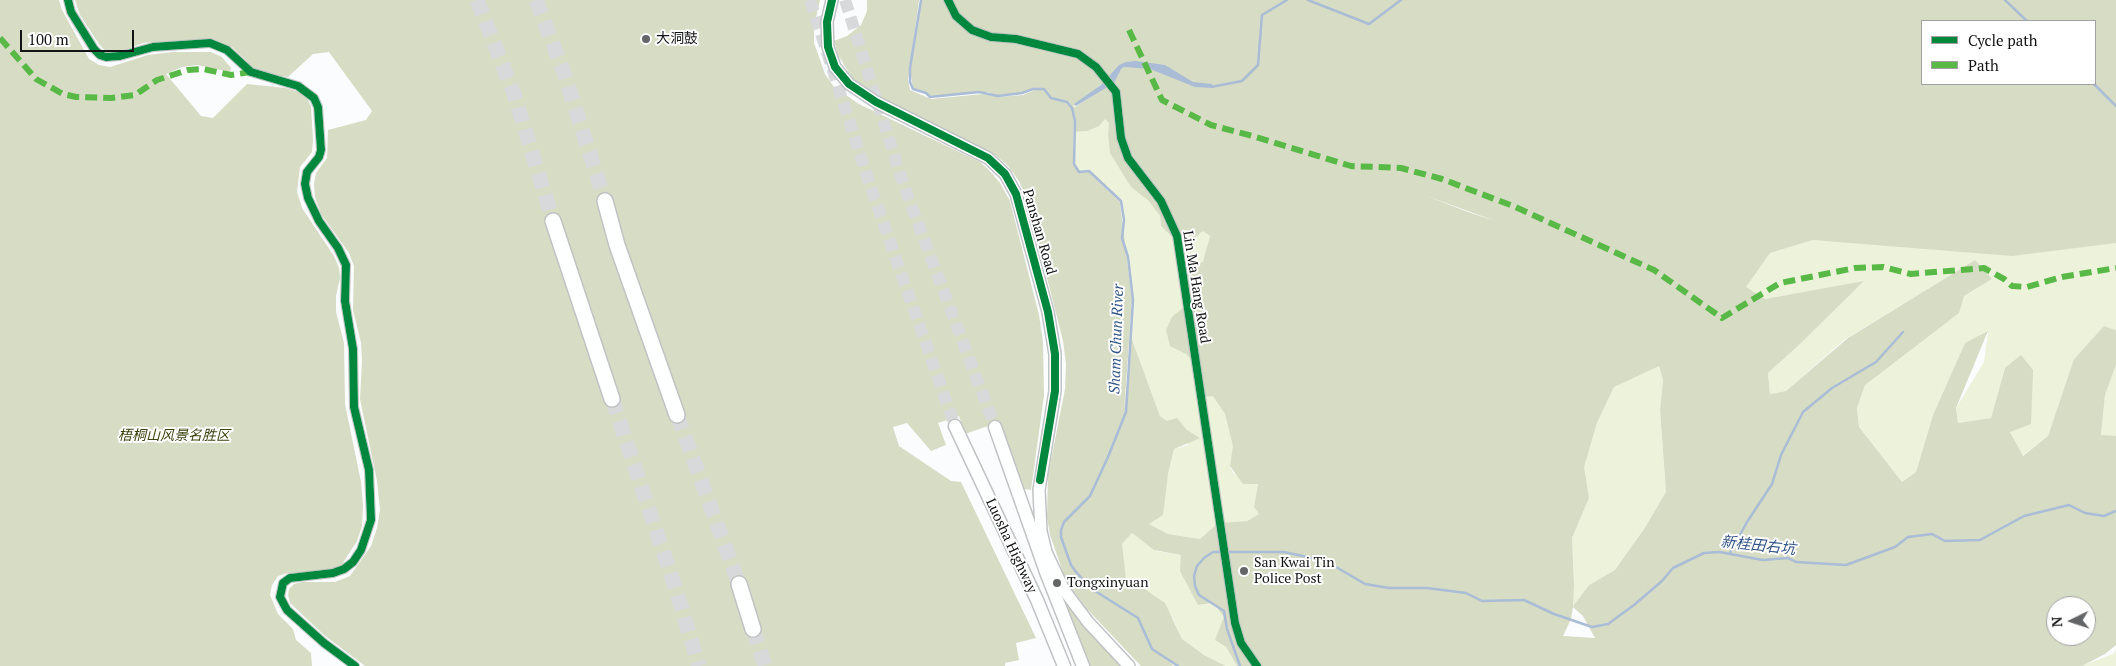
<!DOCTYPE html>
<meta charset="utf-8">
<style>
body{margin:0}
#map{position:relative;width:2116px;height:666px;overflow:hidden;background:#fbfcfe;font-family:"PT Serif",serif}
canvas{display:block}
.legend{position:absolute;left:1921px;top:20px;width:175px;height:65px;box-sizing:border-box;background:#fff;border:1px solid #a1a1a1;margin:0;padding:6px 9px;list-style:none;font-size:15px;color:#131415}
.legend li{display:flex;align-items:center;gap:10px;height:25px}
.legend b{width:25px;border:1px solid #a1a1a1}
.north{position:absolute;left:2046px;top:596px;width:50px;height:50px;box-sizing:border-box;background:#fff;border:1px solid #a1a1a1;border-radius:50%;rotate:266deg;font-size:14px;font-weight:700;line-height:20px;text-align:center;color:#131415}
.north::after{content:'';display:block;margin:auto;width:18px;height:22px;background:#646567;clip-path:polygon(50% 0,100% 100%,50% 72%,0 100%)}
.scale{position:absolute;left:20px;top:30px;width:114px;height:22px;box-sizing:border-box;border:2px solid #131415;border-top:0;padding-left:6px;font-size:15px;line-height:18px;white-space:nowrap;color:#131415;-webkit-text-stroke:4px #fff;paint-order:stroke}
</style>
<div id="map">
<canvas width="2116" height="666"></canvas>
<ul class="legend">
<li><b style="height:6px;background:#00873e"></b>Cycle path</li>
<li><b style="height:6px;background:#58b947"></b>Path</li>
</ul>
<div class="north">N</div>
<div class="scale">100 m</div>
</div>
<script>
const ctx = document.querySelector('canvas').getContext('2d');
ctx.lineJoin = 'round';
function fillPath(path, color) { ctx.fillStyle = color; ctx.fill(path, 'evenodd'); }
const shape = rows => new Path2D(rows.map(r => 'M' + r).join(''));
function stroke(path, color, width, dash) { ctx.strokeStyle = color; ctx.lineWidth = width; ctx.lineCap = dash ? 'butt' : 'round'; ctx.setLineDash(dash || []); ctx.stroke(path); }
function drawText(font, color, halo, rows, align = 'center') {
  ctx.font = font + ' "PT Serif","Noto Sans SC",serif'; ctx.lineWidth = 4; ctx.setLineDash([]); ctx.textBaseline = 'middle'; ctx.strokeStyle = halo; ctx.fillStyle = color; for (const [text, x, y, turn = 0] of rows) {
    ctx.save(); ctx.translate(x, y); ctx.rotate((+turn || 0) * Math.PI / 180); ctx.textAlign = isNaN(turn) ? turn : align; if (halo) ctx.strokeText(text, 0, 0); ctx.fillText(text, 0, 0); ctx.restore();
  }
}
const green = shape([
 [1105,118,1109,123,1108,134,1160,217,1161,226,1203,229,1210,236,1203,261,1193,268,1186,354,1198,366,1225,414,1234,448,1230,467,1234,474,1258,484,1254,507,1259,514,1247,521,1218,523,1200,539,1168,534,1149,524,1168,474,1174,449,1188,445,1187,430,1177,419,1167,421,1160,416,1131,337,1133,300,1127,253,1122,238,1124,220,1121,201,1089,170,1079,172,1074,164,1075,132,1088,131,1099,126],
 [1813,240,2116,242,2116,330,2104,326,2074,359,2048,436,2022,456,2010,432,2005,368,1991,418,1958,423,1956,408,1984,362,1988,332,1965,343,1933,415,1916,472,1902,482,1859,427,1857,408,1865,385,1964,296,1992,279,1975,260,1844,340,1786,391,1770,394,1768,373,1799,345,1863,282,1765,299,1745,287,1770,253],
 [1659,365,1663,380,1660,410,1666,492,1644,529,1615,570,1589,585,1572,607,1574,580,1572,538,1589,498,1583,467,1597,423,1614,387],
 [2116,365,2116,436,2101,436,2105,395],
 [1132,533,1156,551,1181,555,1198,605,1212,604,1225,617,1216,639,1226,647,1237,666,1226,666,1204,655,1182,639,1173,618,1125,582,1122,544],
 [2116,650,2116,666,2081,666,2113,654]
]);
const forest = shape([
 [0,0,59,0,62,10,89,59,99,65,110,67,148,55,173,52,211,52,222,57,231,68,230,72,197,65,182,67,166,74,201,116,213,118,247,84,286,88,299,92,307,98,311,106,313,140,312,152,300,167,297,192,302,208,334,256,339,268,340,278,336,296,336,312,344,343,345,404,361,482,363,505,362,526,357,541,341,566,330,570,288,573,278,576,272,585,270,595,278,614,293,629,296,640,311,653,312,666,0,666],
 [75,0,820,0,814,26,814,43,825,74,834,87,859,104,980,162,989,170,1000,183,1010,201,1039,315,1043,342,1044,396,1031,490,1011,487,988,426,965,434,959,416,938,423,946,445,931,451,907,423,893,427,899,446,951,481,961,482,1036,638,1016,643,1019,660,1005,663,1005,666,365,666,324,635,290,603,288,595,289,589,294,584,302,582,335,582,350,576,371,546,377,528,380,510,377,481,360,399,362,361,361,343,353,310,354,266,349,253,321,214,315,197,314,184,316,173,327,158,328,130,366,120,372,111,329,52,313,54,288,77,269,74,254,68,232,47,210,39,143,43,117,53,111,53,105,51,99,44,80,15],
 [867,0,919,0,910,67,921,0,2116,0,2116,243,2012,256,1813,240,1770,253,1746,287,1765,299,1864,281,1799,345,1768,373,1770,394,1786,391,1848,338,1975,260,1992,279,1964,296,1959,313,1865,385,1857,408,1859,427,1902,482,1916,472,1933,415,1965,343,1988,331,1956,408,1958,423,1991,418,2005,368,2021,355,2033,370,2031,424,2010,432,2023,456,2048,436,2074,359,2104,326,2116,330,2116,365,2105,395,2101,435,2116,436,2116,645,2105,654,2082,666,1237,666,1226,647,1215,640,1224,617,1213,603,1198,605,1180,571,1181,555,1154,550,1132,533,1122,544,1126,580,1143,588,1165,603,1182,639,1204,655,1226,666,1176,666,1168,660,1174,666,1141,666,1087,609,1075,593,1064,575,1050,535,1047,517,1048,475,1065,389,1066,364,1063,341,1027,199,1019,181,1008,166,994,154,873,94,853,79,838,55,834,41,847,36,861,25,867,11],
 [1922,21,2095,21,2095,84,1922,84],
 [910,69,913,89,926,93,930,97,988,92,998,96,1022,93,1033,89,1037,89,1023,95,999,97,983,94,931,99,910,90,908,79],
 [1102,84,1094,95,1075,107,1073,107],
 [1074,119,1075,132,1088,131,1099,126,1105,119,1109,123,1108,134,1110,153,1131,187,1148,200,1160,216,1161,226,1183,247,1203,231,1210,236,1203,261,1184,276,1185,306,1172,317,1166,330,1170,346,1186,354,1198,366,1203,397,1213,396,1225,414,1233,446,1230,466,1243,484,1258,484,1254,507,1259,514,1247,521,1218,523,1200,539,1168,534,1149,524,1163,515,1168,474,1174,449,1200,438,1187,430,1177,418,1167,421,1160,416,1131,337,1124,412,1132,300,1120,202,1089,172,1079,172,1073,165],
 [1424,195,1498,222,1468,212],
 [1659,366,1663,380,1660,410,1666,492,1644,529,1615,570,1589,585,1573,606,1574,584,1572,538,1589,498,1584,467,1597,423,1614,387],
 [2056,606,2086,606,2086,636,2056,636],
 [1573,607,1583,616,1595,638,1563,636,1571,619],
 [1063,596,1123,666,1087,666,1063,604]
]);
const water = shape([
 [1136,61,1165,65,1193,82,1212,84,1213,88,1195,87,1150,69,1124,67,1121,69,1114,83,1076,106,1074,104,1101,85,1119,65,1126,62]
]);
const stream = shape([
 [921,0,910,68,910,82,913,89,926,93,930,97,979,92,998,96,1022,93,1033,89,1044,89,1051,98,1067,102,1072,108,1075,121,1074,164,1079,172,1089,171,1121,201,1124,220,1122,238,1128,257,1133,300,1126,412,1108,457,1090,496,1064,522,1061,530,1061,537,1071,565,1076,572,1092,589,1138,618,1152,649,1178,666],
 [1308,0,1369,24,1401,0],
 [2005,0,2027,21],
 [2094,84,2116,106],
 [1211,87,1242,81,1258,65,1262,15,1287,0],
 [1730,553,1747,522,1772,484,1781,455,1803,412,1832,388,1876,362,1903,332],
 [1240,666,1227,629,1224,611,1199,595,1195,586,1194,576,1197,566,1204,558,1213,552,1284,552,1326,561,1365,584,1389,588,1427,588,1466,593,1482,601,1524,600,1554,614,1592,627,1608,624,1634,605,1662,581,1673,568,1704,553,1719,552,1763,560,1788,558,1796,562,1846,565,1895,547,1908,537,1932,534,1945,541,1980,540,2024,516,2069,505,2085,513,2104,516,2116,511]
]);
const primaryTunnel = shape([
 [810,0,871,188,955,426],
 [845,0,904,186,995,427]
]);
const highwayTunnel = shape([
 [477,0,514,94,553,221],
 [536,0,563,70,605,201],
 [612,399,677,593,699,666],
 [677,415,739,584],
 [753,629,765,666]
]);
const street = shape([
 [68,0,71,12,94,49,100,55,106,57,120,56,153,47,210,43,227,50,251,72,298,86,314,98,318,107,321,150,319,157,307,172,305,184,308,198,319,221,338,248,346,265,345,301,353,349,354,407,369,470,371,520,361,550,353,562,344,569,333,573,290,578,283,583,280,597,287,610,324,643,355,666],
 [948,0,956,16,972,30,991,37,1016,39,1078,54,1096,67,1116,92,1121,138,1128,158,1161,201,1177,236,1235,623,1241,643,1257,666]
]);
const secondary = shape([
 [832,0,827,22,828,47,835,67,849,84,876,102,988,158,1005,174,1016,194,1048,312,1055,354,1055,391,1039,490,1041,531,1046,552,1064,590,1088,622,1129,666]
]);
const primary = shape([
 [955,426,1037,600,1064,666],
 [995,427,1046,572,1083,666]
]);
const highway = shape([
 [605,201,617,245,677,415],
 [553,221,612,399],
 [739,584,753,629]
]);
const quiet = shape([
 [1129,30,1162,100,1211,125,1256,137,1351,166,1401,168,1442,179,1513,206,1654,270,1722,318,1780,283,1855,268,1883,267,1911,274,1984,268,2004,279,2012,286,2027,287,2062,277,2116,268],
 [0,38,36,79,63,94,76,97,111,98,135,95,157,80,188,70,203,69,231,75,251,72]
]);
const cycleway = shape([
 [68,0,71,12,94,49,100,55,106,57,120,56,153,47,210,43,227,50,251,72,298,86,314,98,318,107,321,150,319,157,307,172,305,184,308,198,319,221,338,248,346,265,345,301,353,349,354,407,369,470,371,520,361,550,353,562,344,569,333,573,290,578,283,583,280,597,287,610,324,643,355,666],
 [832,0,827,22,828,47,835,67,849,84,876,102,988,158,1005,174,1016,194,1048,312,1055,354,1055,391,1040,480],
 [948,0,956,16,972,30,991,37,1016,39,1078,54,1096,67,1116,92,1121,138,1128,158,1161,201,1177,236,1235,623,1241,643,1257,666]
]);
const markers = [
 [646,39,5,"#646567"],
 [1244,571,5,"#646567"],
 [1057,583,5,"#646567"]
];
const poiNames = [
 ["大洞鼓",656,39],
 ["San Kwai Tin",1254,563],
 ["Police Post",1254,579],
 ["Tongxinyuan",1067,583]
];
const streetNames = [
 ["Panshan Road",1039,232,74],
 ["Lin Ma Hang Road",1196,287,81],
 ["Luosha Highway",1011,546,65]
];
const parkNames = [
 ["梧桐山风景名胜区",174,436]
];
const waterNames = [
 ["Sham Chun River",1117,339,-88],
 ["新桂田右坑",1758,546,6]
];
fillPath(green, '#edf2db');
fillPath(forest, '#d7dcc4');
fillPath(water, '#aabcd6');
stroke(stream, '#aabcd6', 2.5);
stroke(primaryTunnel, '#d8d9db', 12, [12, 6]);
stroke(highwayTunnel, '#d8d9db', 15, [15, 8]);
stroke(street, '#c1c2c4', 10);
stroke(secondary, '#c1c2c4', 14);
stroke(primary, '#c1c2c4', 15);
stroke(highway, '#c1c2c4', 18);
stroke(street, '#feffff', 8);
stroke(secondary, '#feffff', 11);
stroke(primary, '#feffff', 12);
stroke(highway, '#feffff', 15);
stroke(quiet, '#58b947', 6, [12, 6]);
stroke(cycleway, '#00873e', 8);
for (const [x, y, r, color] of markers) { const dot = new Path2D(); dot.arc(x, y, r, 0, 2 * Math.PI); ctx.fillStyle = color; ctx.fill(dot); stroke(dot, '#fff', 2); }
drawText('14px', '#131415', '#fff', poiNames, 'left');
drawText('14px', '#131415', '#fff', streetNames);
drawText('italic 14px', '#3d430f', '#fff', parkNames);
drawText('italic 15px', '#345687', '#fff', waterNames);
</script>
